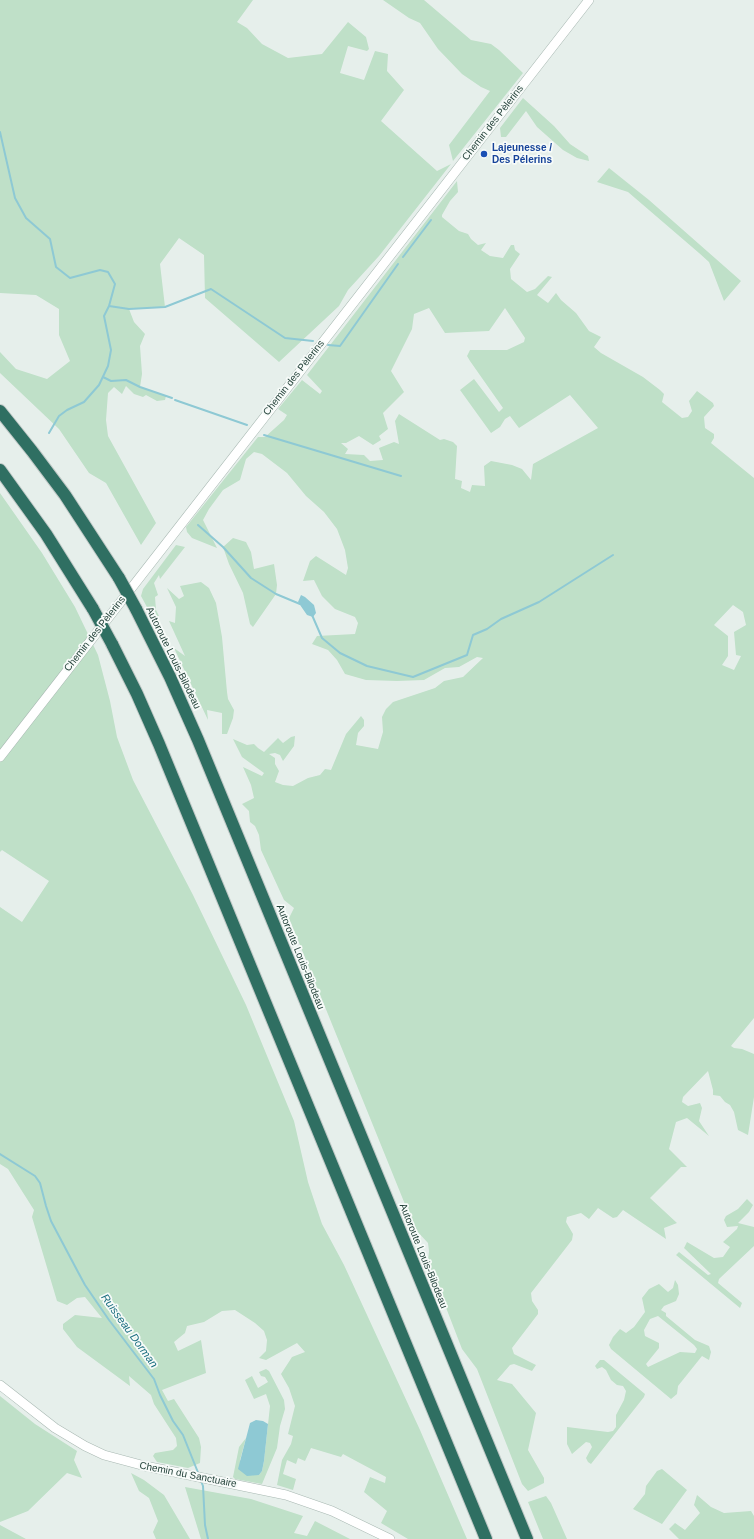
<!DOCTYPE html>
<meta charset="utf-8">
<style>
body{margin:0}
canvas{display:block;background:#e6efeb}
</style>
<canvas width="754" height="1539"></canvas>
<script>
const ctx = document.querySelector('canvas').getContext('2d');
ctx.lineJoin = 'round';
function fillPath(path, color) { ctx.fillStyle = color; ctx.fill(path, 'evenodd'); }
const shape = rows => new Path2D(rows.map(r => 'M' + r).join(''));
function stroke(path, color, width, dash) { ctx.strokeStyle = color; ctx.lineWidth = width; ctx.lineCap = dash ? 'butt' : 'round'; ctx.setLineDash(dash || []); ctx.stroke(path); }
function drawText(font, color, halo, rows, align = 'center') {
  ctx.font = font + ' Helvetica,sans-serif'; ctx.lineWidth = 3.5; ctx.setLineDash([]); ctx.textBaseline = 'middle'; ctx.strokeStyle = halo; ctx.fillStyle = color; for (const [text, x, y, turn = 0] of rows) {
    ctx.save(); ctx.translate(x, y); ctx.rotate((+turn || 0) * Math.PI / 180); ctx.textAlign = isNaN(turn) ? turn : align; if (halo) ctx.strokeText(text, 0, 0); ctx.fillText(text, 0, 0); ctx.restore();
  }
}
const green = shape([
 [0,0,253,0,237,22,247,28,262,44,288,58,322,54,348,22,366,37,369,49,367,51,348,46,340,73,364,80,375,51,388,54,387,71,404,90,381,121,437,171,451,164,379,256,348,290,339,306,279,362,205,298,204,255,179,238,160,264,165,307,129,309,134,322,145,334,140,346,142,374,140,387,166,396,165,400,157,401,146,395,143,397,134,394,126,386,122,394,114,387,108,393,106,420,108,436,156,523,141,545,106,483,89,473,59,429,0,373,0,352,16,369,47,379,70,361,59,335,59,309,36,295,0,293],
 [383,0,424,0,471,40,491,44,499,50,523,73,453,161,449,145,490,91,481,87,462,74,438,49,420,23,409,18],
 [523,98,554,126,570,144,588,156,589,161,577,158,563,150,537,127,526,111,506,137,501,137,500,128],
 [609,168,649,200,741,281,724,301,709,262,699,253,628,192,597,182],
 [457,181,458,192,450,201,442,215,442,217,459,231,468,234,471,239,478,245,486,243,481,250,490,256,503,258,511,245,514,245,515,250,520,254,510,269,511,279,527,292,535,289,548,276,552,277,537,295,548,303,556,293,561,300,576,313,589,331,601,337,594,347,601,353,643,377,660,390,664,394,662,402,682,418,688,417,692,411,689,401,697,391,713,403,714,406,704,417,705,428,714,434,714,438,711,443,754,478,754,1018,731,1046,734,1048,742,1049,754,1054,754,1097,748,1135,738,1130,734,1112,730,1105,725,1102,720,1096,713,1095,713,1090,708,1071,683,1097,682,1102,688,1106,700,1103,702,1108,699,1121,709,1136,687,1118,676,1122,669,1149,687,1167,681,1167,650,1198,677,1223,664,1228,666,1239,623,1210,617,1217,613,1218,598,1208,589,1219,581,1213,567,1217,566,1222,573,1234,572,1240,531,1293,532,1301,538,1310,538,1314,512,1348,514,1354,536,1365,532,1371,514,1364,510,1365,497,1380,512,1384,536,1413,528,1450,544,1478,544,1483,528,1491,522,1484,477,1369,462,1349,428,1261,429,1251,428,1243,415,1229,289,918,294,908,284,900,261,850,259,835,255,826,250,822,249,811,242,804,254,798,251,785,243,767,262,776,264,773,242,757,233,739,247,745,254,744,258,748,264,752,278,738,283,743,291,737,295,736,294,746,283,761,280,755,275,753,269,754,275,758,275,764,279,771,275,782,283,785,293,786,308,778,320,775,325,769,331,770,346,734,361,716,364,720,364,726,358,733,356,745,378,749,383,732,382,717,386,709,393,702,435,688,444,681,463,677,483,658,477,657,459,667,445,668,424,680,397,681,366,680,345,674,337,660,328,650,312,644,317,636,355,634,358,623,355,617,335,609,322,596,314,580,303,581,310,561,316,556,346,575,348,568,345,550,337,529,324,512,306,496,287,473,262,454,254,452,246,459,240,480,223,490,209,509,203,520,217,548,192,538,187,532,186,527,258,437,265,437,284,420,287,415,278,409,302,380,320,394,322,391,307,375],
 [429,308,445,333,489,331,505,308,525,338,524,342,507,350,470,350,467,356,470,361,503,408,499,412,474,379,460,390,491,433,500,427,505,419,510,416,519,428,570,395,598,428,533,464,531,480,522,469,512,465,491,461,484,466,485,486,472,485,470,492,461,488,462,481,455,479,457,446,453,442,444,439,440,440,399,414,395,421,399,444,394,442,379,448,383,460,370,461,364,455,345,454,348,449,341,443,346,443,359,436,373,445,381,440,379,436,388,429,383,413,404,392,391,371,412,329,414,314],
 [733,605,743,612,746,625,734,632,736,655,741,656,734,670,722,665,728,656,728,636,714,625],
 [0,493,42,553,75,607,98,655,110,701,117,737,133,780,193,895,246,1005,294,1121,308,1182,322,1224,344,1265,420,1430,467,1539,408,1539,381,1523,387,1511,364,1492,370,1477,385,1483,386,1477,343,1454,341,1457,311,1448,305,1461,298,1458,296,1464,287,1460,283,1474,296,1479,293,1490,277,1485,282,1460,291,1444,293,1436,288,1434,295,1406,289,1388,281,1374,292,1357,305,1352,297,1343,266,1360,259,1358,266,1351,267,1340,264,1331,255,1323,235,1310,222,1311,204,1322,187,1326,185,1333,174,1342,178,1351,201,1340,206,1373,162,1390,168,1401,174,1399,199,1438,201,1447,200,1463,188,1468,157,1462,153,1456,155,1453,173,1450,177,1446,176,1438,154,1404,151,1395,129,1376,130,1386,77,1347,63,1329,63,1324,75,1315,102,1318,85,1297,77,1298,67,1305,57,1301,32,1217,34,1210,8,1169,0,1164,0,907,22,922,49,881,2,850,0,852],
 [233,538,246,542,251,552,254,569,274,564,277,585,276,594,253,627,250,624,243,593,229,564,223,547],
 [176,545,185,547,160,579,159,575,154,583,158,595,155,597,156,610,159,616,154,620,141,596,143,589],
 [201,582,209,588,216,603,222,637,227,692,228,699,234,710,233,718,227,734,222,734,222,713,207,710,208,720,174,648,185,656,169,621,175,623,176,607,167,588,179,599,184,596,180,586],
 [747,1199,753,1205,749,1212,738,1223,754,1227,754,1246,719,1279,718,1283,742,1303,740,1308,676,1255,679,1252,708,1275,711,1274,684,1248,687,1242,714,1258,723,1257,730,1247,723,1242,737,1229,738,1226,727,1227,724,1220,726,1216,738,1209],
 [675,1280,678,1285,679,1294,676,1301,664,1306,661,1310,666,1313,666,1316,695,1340,709,1346,711,1352,709,1360,702,1356,678,1386,677,1394,671,1399,611,1349,609,1345,613,1337,620,1329,626,1333,634,1327,645,1312,642,1298,649,1289,659,1284,668,1292,673,1288],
 [658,1316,694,1345,697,1349,695,1353,680,1352,648,1367,646,1364,659,1348,659,1343,645,1336,644,1330,650,1319],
 [600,1360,604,1360,645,1394,644,1397,591,1464,588,1462,586,1458,592,1447,590,1443,586,1442,572,1454,567,1444,567,1427,608,1432,613,1431,616,1427,616,1415,624,1400,626,1391,623,1386,617,1385,611,1380,606,1370,602,1367,597,1369,595,1366],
 [266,1369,269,1371,284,1400,285,1409,280,1426,277,1448,262,1484,235,1479,233,1477,239,1447,246,1438,240,1460,259,1475,262,1471,264,1461,270,1406,266,1394,254,1399,245,1380,252,1376,258,1388,268,1382,265,1377,261,1376,259,1372],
 [0,1396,35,1424,77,1451,74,1460,82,1478,67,1473,28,1511,0,1522],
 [662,1469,687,1490,662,1524,633,1509,645,1494,646,1486,657,1471],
 [131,1473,144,1480,164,1495,190,1539,156,1539,153,1532,158,1521,149,1498,139,1491],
 [185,1487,251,1499,303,1516,294,1533,307,1536,315,1521,350,1539,201,1539],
 [697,1495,711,1507,724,1513,751,1511,754,1516,754,1539,679,1539,669,1529,675,1523,685,1530,700,1513,694,1505],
 [546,1496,551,1503,567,1539,543,1539,528,1502],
 [0,1525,26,1539,0,1539]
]);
const water = shape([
 [301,595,305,597,314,605,316,613,313,617,307,615,298,602],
 [256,1420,263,1421,268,1424,264,1461,262,1471,259,1475,247,1476,238,1469,250,1423]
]);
const stream = shape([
 [0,132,15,198,26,218,50,239,56,267,70,278,100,270,108,272,115,284,109,306,104,316,111,350,108,366,99,385,84,402,67,410,59,416,49,433],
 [403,257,431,220],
 [109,306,129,309,165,307,211,289,285,338,313,341],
 [328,345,340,346,398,264],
 [103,377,111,381,126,380,140,387,172,398],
 [175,400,247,425],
 [264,435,401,476],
 [198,525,223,547,251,578,276,594,300,604],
 [312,615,322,638,340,653,367,666,413,677,467,655,473,635,487,629,501,619,539,602,613,555],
 [0,1154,35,1176,40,1183,46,1206,51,1221,78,1272,85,1285,109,1320,154,1379,160,1395,173,1421,183,1435,199,1475],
 [201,1481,203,1486,205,1525,208,1539]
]);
const minor = shape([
 [0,757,589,0],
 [0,1385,55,1428,85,1446,104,1455,145,1466,286,1495,332,1511,390,1539]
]);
const highway = shape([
 [0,411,32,451,65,495,119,578],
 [0,470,46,534,93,609],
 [136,609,170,677,198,740,527,1539],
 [112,644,137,694,159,744,486,1539]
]);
const highwayBridge = shape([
 [119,578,136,609],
 [93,609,112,644]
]);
const markers = [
 [484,154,4,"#1a4fb4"]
];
const streetNames = [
 ["Chemin des Pèlerins",493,123,-52],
 ["Chemin des Pèlerins",294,378,-52],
 ["Chemin des Pèlerins",95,634,-52],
 ["Autoroute Louis-Bilodeau",173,658,64],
 ["Autoroute Louis-Bilodeau",300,957,68],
 ["Autoroute Louis-Bilodeau",423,1256,68],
 ["Chemin du Sanctuaire",188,1475,11]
];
const transitNames = [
 ["Lajeunesse /",492,148],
 ["Des Pélerins",492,160]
];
const waterNames = [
 ["Ruisseau Dorman",129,1331,54]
];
fillPath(green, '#bfe0c8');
fillPath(water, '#8ec9d4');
stroke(stream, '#8ec9d4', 2);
stroke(minor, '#a8b8b2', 10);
stroke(highway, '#c2cac8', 14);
stroke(minor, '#fff', 9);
stroke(highway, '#2f6f62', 12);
stroke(highwayBridge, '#c2cac8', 14, []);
stroke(highwayBridge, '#2f6f62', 12);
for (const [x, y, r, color] of markers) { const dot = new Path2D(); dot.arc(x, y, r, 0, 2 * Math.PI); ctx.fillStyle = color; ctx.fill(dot); stroke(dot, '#f7fbf9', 1.5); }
drawText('10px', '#24423a', '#f7fbf9', streetNames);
drawText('bold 10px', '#164399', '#f7fbf9', transitNames, 'left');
drawText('italic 11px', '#1c6f80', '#f7fbf9', waterNames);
</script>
